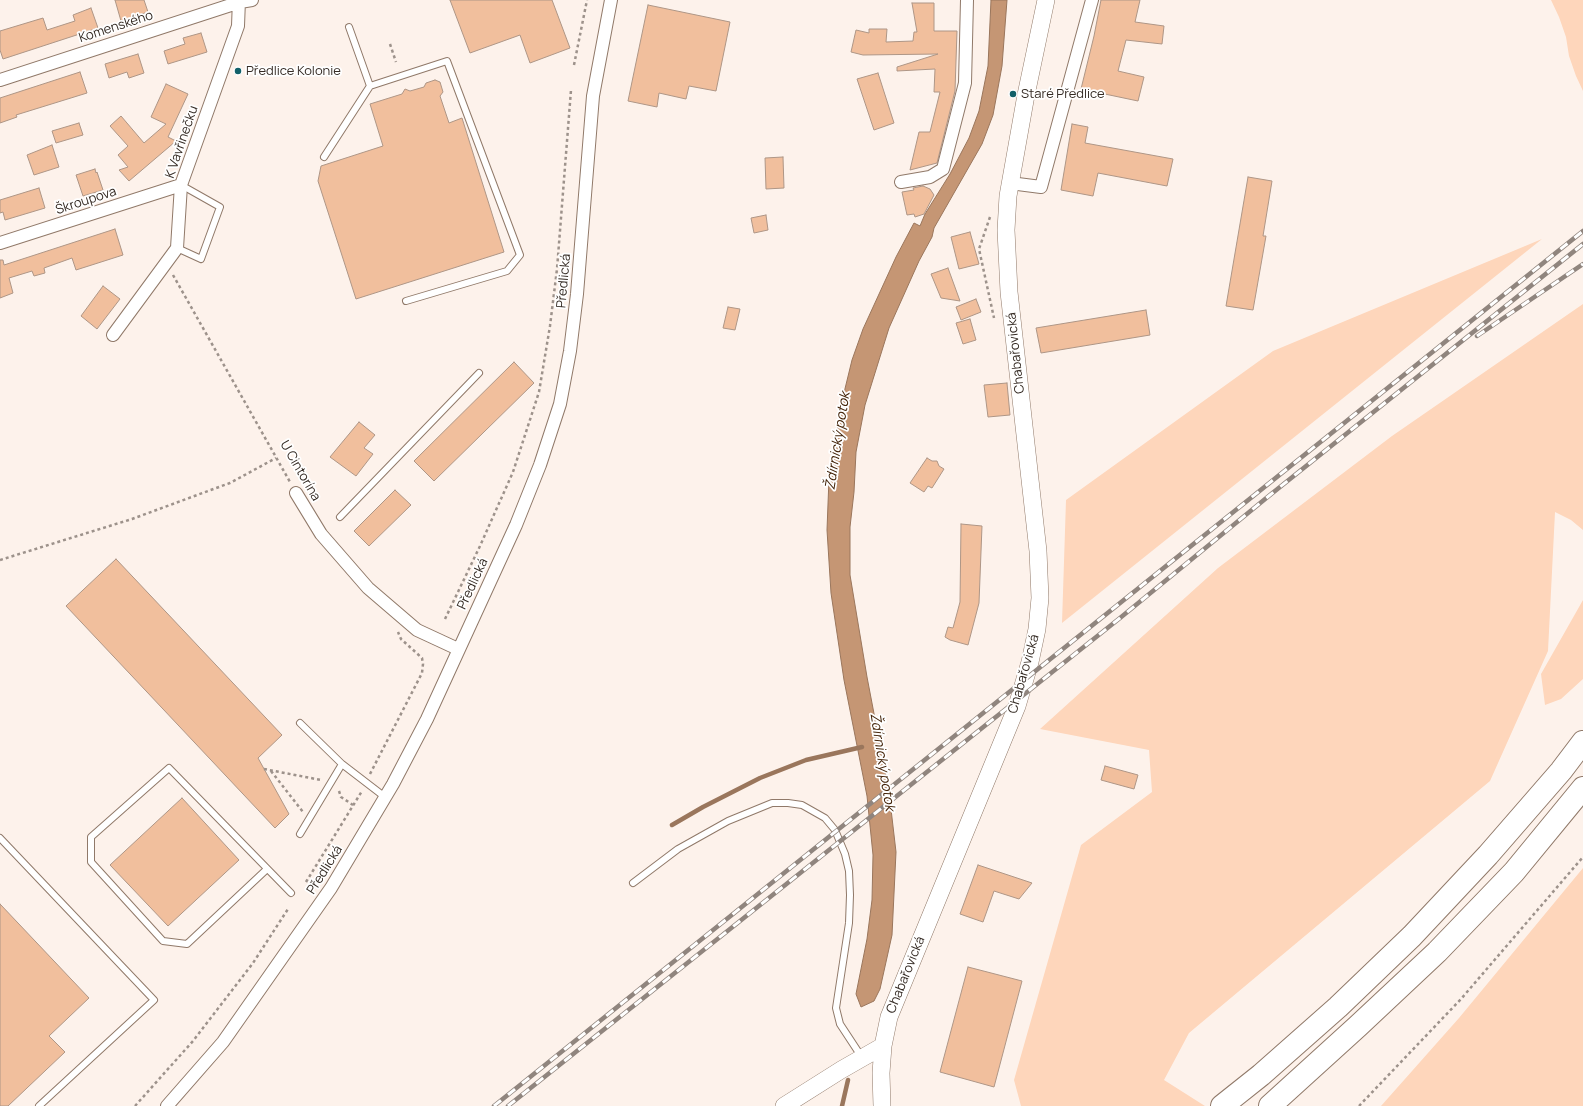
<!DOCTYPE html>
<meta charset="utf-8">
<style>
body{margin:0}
canvas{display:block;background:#fdf2eb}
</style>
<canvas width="1583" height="1106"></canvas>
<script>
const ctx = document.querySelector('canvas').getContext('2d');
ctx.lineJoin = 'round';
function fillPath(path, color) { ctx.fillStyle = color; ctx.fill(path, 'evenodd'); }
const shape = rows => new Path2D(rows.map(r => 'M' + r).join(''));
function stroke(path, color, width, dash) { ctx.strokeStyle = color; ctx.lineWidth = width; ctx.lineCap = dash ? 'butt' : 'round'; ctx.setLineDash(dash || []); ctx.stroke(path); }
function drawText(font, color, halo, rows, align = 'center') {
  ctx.font = font + ' Manrope,sans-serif'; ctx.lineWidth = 3.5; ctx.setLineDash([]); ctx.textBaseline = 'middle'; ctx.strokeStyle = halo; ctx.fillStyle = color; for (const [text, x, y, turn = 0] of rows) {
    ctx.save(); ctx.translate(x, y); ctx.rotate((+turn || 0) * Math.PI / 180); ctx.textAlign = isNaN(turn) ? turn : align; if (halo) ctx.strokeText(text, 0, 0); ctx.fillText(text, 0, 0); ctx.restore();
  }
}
const green = shape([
 [1551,0,1583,0,1583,91,1576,76,1569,56,1566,37,1559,17],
 [1542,239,1062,623,1066,500,1273,351],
 [1583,304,1583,530,1571,520,1555,512,1548,651,1490,781,1189,1033,1164,1080,1205,1106,1021,1106,1014,1080,1081,845,1152,792,1149,750,1040,729,1218,568,1392,436],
 [1583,600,1583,679,1561,699,1545,705,1541,674],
 [1583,868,1583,1106,1381,1106,1459,1018]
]);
const water = shape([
 [991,0,1007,0,1002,66,993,115,982,144,934,228,932,237,919,261,889,328,865,405,856,452,854,492,850,527,850,575,867,677,889,792,896,852,892,935,880,989,874,1001,861,1007,856,994,867,939,872,900,873,855,867,796,844,680,831,593,827,530,829,478,842,401,852,360,863,329,896,257,914,223,920,226,925,214,950,174,969,138,979,111,988,66,991,0]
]);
const stream = shape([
 [672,825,703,807,760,778,806,760,862,747],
 [842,1106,848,1080]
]);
const building = shape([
 [115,0,144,0,148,12,121,21,115,0],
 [450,0,552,0,570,48,530,63,520,35,470,53,450,0],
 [1101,0,1140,0,1135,22,1164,26,1162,44,1126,40,1118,71,1144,77,1138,101,1081,89,1094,36,1101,0],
 [912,3,934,3,934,31,957,31,955,91,937,163,910,170,919,132,930,132,940,92,934,92,935,69,897,71,897,67,938,54,863,55,851,52,856,30,869,33,869,29,887,29,886,42,913,41,914,32,917,32,912,3],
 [648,5,730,22,716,91,689,86,686,99,659,93,657,107,628,101,648,5],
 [91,8,98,28,3,59,0,50,0,31,43,18,47,30,75,21,73,15,91,8],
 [201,33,207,52,168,64,164,51,185,44,183,38,201,33],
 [138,54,144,73,129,78,127,72,109,78,105,64,138,54],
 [80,72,87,93,16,115,17,117,0,123,0,98,80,72],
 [878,73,894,123,874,130,857,79,878,73],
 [435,80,440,82,443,92,440,96,449,123,462,118,504,252,356,299,318,181,321,166,383,146,370,104,402,94,405,89,410,91,424,87,426,83,435,80],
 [166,84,188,94,168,137,176,141,129,181,119,170,128,167,118,155,128,146,110,126,121,116,144,143,166,124,151,117,166,84],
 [79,123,83,135,56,143,52,131,79,123],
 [1072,124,1088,127,1085,143,1173,159,1167,186,1098,173,1093,196,1061,190,1072,124],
 [52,145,59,167,34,175,27,155,52,145],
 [783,157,784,188,766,189,765,158,783,157],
 [95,169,96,173,97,172,103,190,83,196,76,175,95,169],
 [1248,177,1272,181,1263,236,1266,236,1253,310,1226,306,1248,177],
 [923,186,930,189,934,195,924,214,915,217,914,214,907,215,902,192,914,190,913,188,923,186],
 [39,188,45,208,5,220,3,212,0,213,0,200,39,188],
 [766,215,768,230,754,233,751,218,766,215],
 [115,229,123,255,76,270,72,258,44,268,45,273,34,276,32,271,9,278,13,293,0,298,0,260,3,260,4,265,115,229],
 [970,232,979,264,959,269,951,237,970,232],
 [948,268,960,301,941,298,931,274,948,268],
 [103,286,120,299,97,329,81,316,103,286],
 [976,299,981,312,961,320,956,307,976,299],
 [728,307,740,309,735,330,723,328,728,307],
 [1146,310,1150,335,1041,353,1036,328,1146,310],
 [970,319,976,340,963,344,956,323,970,319],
 [514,362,534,383,434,481,414,461,514,362],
 [1007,383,1010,415,988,417,984,385,1007,383],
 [359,422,375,435,364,448,373,454,356,476,330,457,359,422],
 [927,458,932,461,937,461,939,466,944,469,932,488,928,486,924,492,910,483,927,458],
 [395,490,411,505,369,546,354,531,395,490],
 [961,524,982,526,979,603,968,645,950,640,945,637,948,627,953,628,960,602,961,524],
 [116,559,282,735,258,758,289,814,275,828,66,606,116,559],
 [1105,766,1138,775,1134,789,1101,780,1105,766],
 [182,798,239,860,168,926,110,865,182,798],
 [978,865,1032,883,1019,899,994,891,983,922,960,914,978,865],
 [0,904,89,998,49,1036,65,1052,8,1106,0,1106,0,904],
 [968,967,1022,981,994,1087,940,1072,968,967]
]);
const path = shape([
 [390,44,396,62],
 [574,65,587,0],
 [990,217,979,249,994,318],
 [173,275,290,482],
 [0,560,132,519,208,491,230,483,276,458],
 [445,619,480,546,513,472,539,392,550,326,557,269,571,90],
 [264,769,321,780],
 [271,771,303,812],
 [370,774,422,673,423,664,422,658,401,639,398,632],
 [339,791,341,797,353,805],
 [306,882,362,791],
 [135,1106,193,1041,253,963,288,909],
 [1359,1106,1461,999,1583,857]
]);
const lane = shape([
 [370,86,447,61,520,255,507,271,406,301],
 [324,157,370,86,349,27],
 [177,248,201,259,220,207,181,185],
 [340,517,479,373],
 [300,723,342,764],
 [300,834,342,764,385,797],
 [0,838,154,1000,39,1106],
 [267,869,187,944,163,941,91,862,91,837,169,768,291,893],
 [633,883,678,849,728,821,772,803,788,803,802,805,825,818,835,830,845,854,849,871,850,895,849,923,836,1008,840,1024,861,1056]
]);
const street = shape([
 [0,80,240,2,252,0],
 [901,182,930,177,943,169,965,83,967,0],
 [1010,183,1041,187,1092,0],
 [0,243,181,185],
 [113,335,177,248,181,185,238,26,239,0],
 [296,493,321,534,368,588,417,630,458,649],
 [167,1106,223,1042,331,888,393,784,427,719,516,525,540,465,560,404,570,351,577,294,593,96,611,0]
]);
const secondary = shape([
 [784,1106,841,1070,883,1046],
 [882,1106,881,1073,883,1046,889,1017,1017,706,1030,662,1037,629,1040,598,1038,551,1009,292,1006,230,1008,196,1026,95,1046,0]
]);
const highway = shape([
 [1222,1106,1261,1075,1338,1007,1412,936,1488,855,1561,771,1583,742],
 [1270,1106,1358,1026,1437,952,1514,872,1583,788]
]);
const rail = shape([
 [1477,336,1583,264],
 [494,1106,1583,231],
 [508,1106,1120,618,1270,495,1583,244]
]);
const markers = [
 [238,71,4,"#116069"],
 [1013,94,4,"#116069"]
];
const streetNames = [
 ["Komenského",116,27,-18],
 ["K Vavřinečku",182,142,-71],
 ["Škroupova",86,201,-18],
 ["Předlická",564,281,-85],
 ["Chabařovická",1016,353,-96],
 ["U Cintorína",300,471,60],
 ["Předlická",473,584,-65],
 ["Chabařovická",1024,674,-74],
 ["Předlická",325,870,-58],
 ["Chabařovická",906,975,-68]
];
const poiNames = [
 ["Předlice Kolonie",246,71],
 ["Staré Předlice",1021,94]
];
const waterNames = [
 ["Ždírnický potok",838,441,-81],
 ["Ždírnický potok",882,762,81]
];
fillPath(green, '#fed6bb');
fillPath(water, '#c59674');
stroke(water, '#9a765c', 1);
stroke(stream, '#9a765c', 4.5);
fillPath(building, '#f1bf9d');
stroke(building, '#ae9686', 1);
stroke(lane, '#907969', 8);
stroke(street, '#907969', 14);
stroke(secondary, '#907969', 18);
stroke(highway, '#907969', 24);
stroke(path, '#9d928b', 2.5, [3, 3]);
stroke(lane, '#fff', 6);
stroke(street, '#fff', 12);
stroke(secondary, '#fff', 17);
stroke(highway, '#fff', 22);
stroke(rail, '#90857e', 4.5);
stroke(rail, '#fff', 3, [9]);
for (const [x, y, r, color] of markers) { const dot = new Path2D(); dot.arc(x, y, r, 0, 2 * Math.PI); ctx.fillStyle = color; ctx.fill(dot); stroke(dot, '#fff', 1.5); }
drawText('13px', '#352b24', '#fff', streetNames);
drawText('13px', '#352b24', '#fff', poiNames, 'left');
drawText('italic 14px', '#422207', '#fff', waterNames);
</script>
